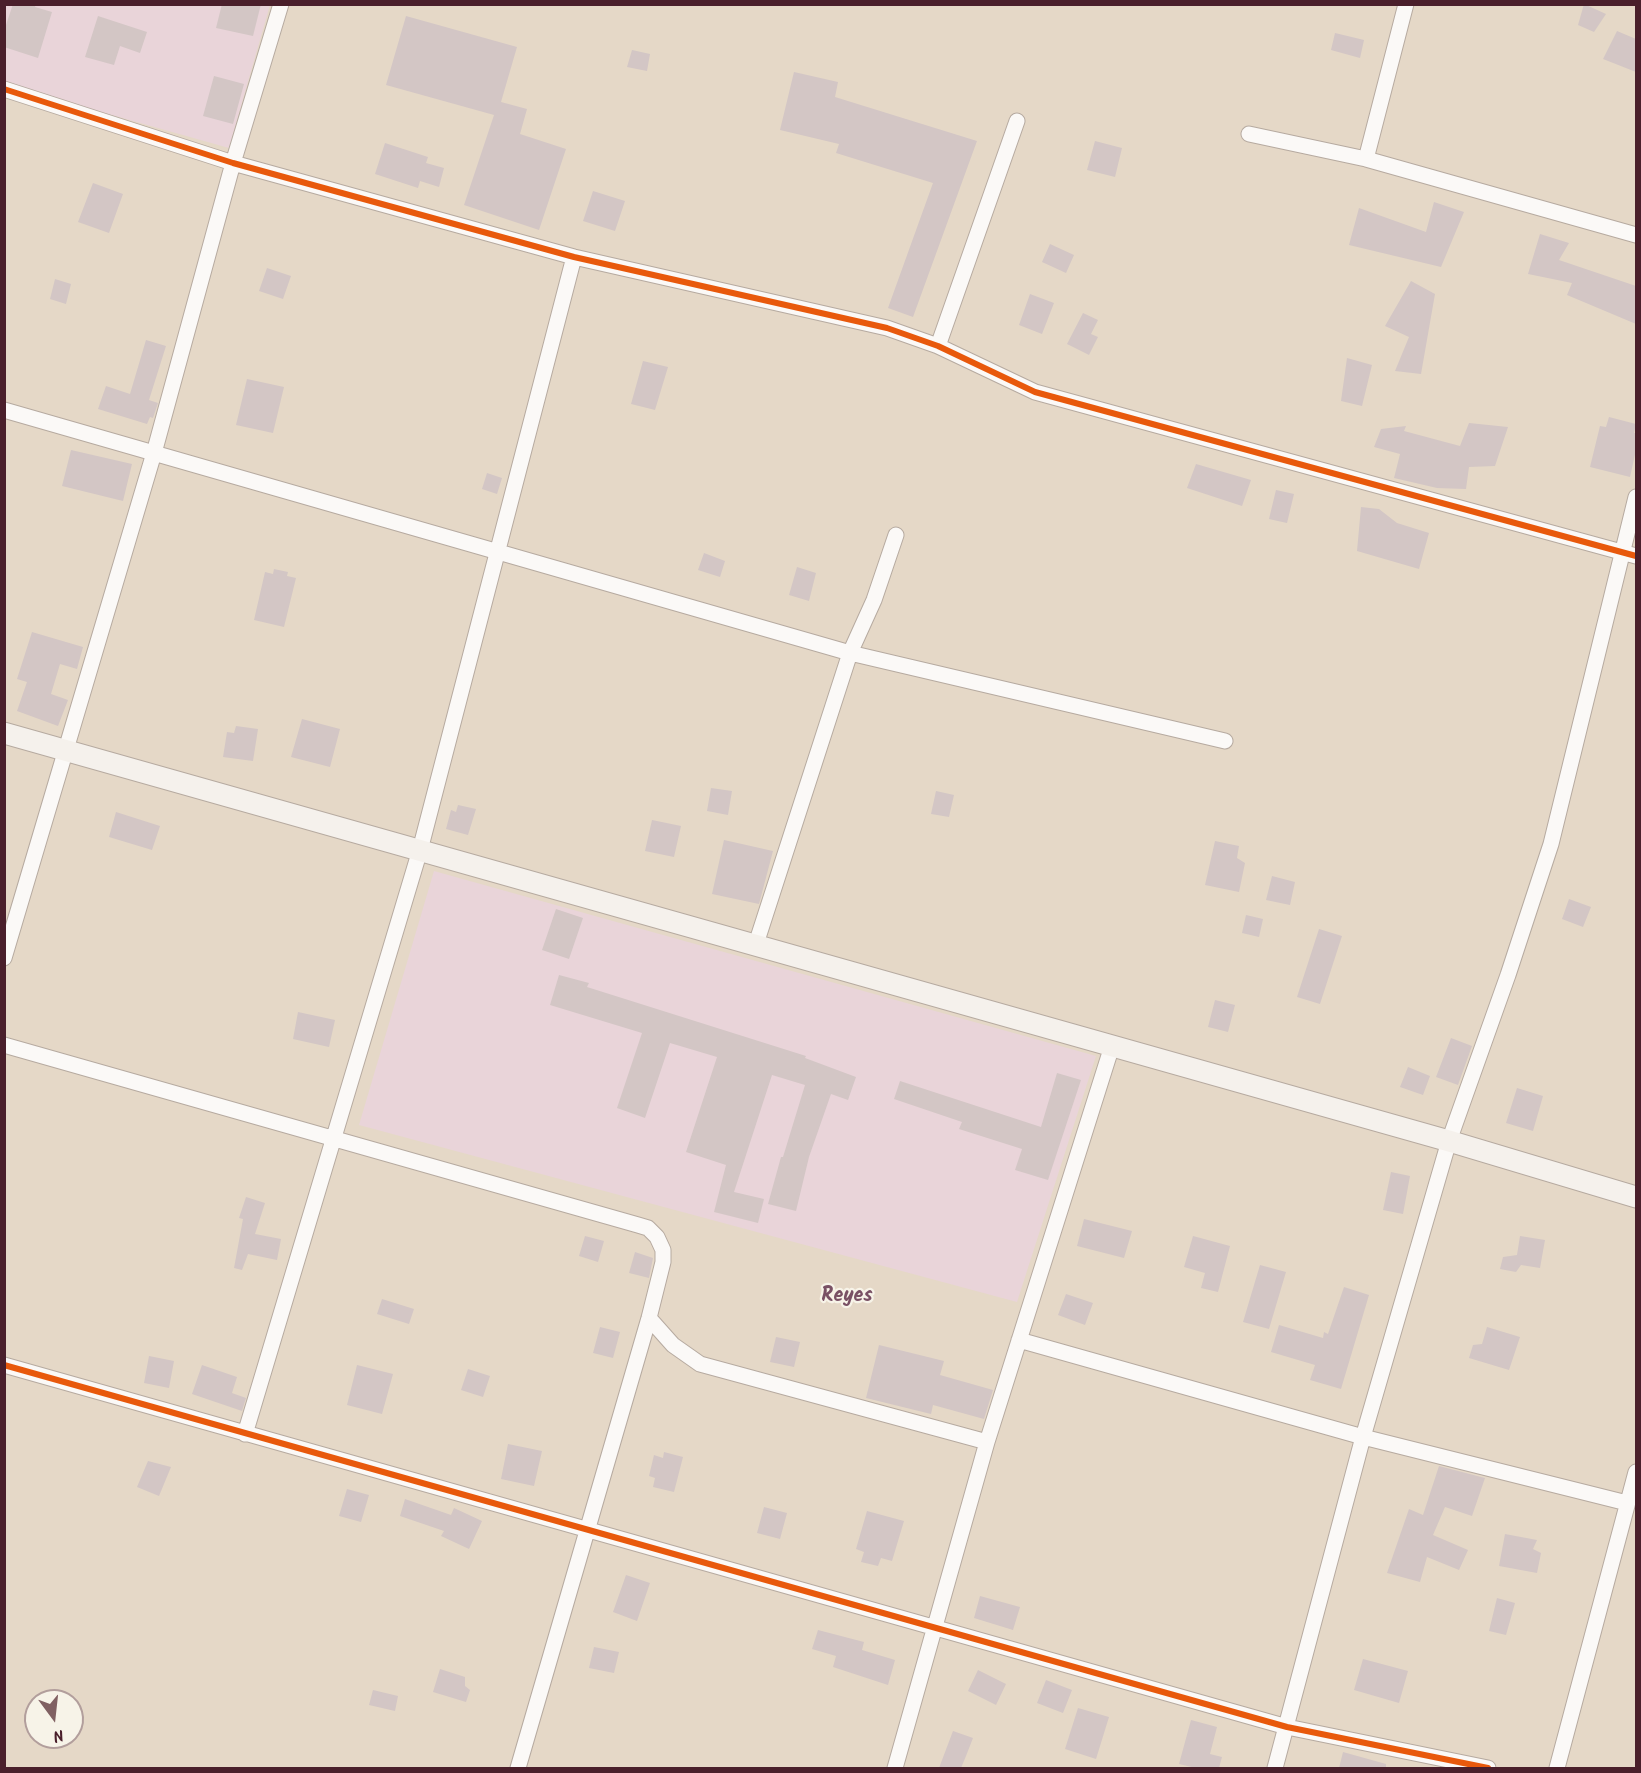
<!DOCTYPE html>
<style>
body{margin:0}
#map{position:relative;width:1641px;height:1773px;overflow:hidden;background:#e5d8c7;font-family:Kalam,sans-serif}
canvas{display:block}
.frame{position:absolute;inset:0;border:6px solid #4a1f2b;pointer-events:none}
.north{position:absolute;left:24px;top:1689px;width:60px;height:60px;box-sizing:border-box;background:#f7f3e8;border:2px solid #b29e9c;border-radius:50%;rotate:165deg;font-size:16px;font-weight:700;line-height:24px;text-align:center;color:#4a1f2b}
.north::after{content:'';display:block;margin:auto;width:21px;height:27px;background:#806062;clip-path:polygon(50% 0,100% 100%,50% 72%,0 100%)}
</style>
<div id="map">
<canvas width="1641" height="1773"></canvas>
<div class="frame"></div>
<div class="north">N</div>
</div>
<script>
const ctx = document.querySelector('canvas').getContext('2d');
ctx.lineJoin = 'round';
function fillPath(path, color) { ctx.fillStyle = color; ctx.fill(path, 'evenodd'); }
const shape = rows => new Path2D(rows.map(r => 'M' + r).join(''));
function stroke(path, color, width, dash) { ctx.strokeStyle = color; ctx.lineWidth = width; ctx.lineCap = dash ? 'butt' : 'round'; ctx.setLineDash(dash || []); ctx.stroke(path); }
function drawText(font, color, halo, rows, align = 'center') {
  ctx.font = font + ' Kalam,sans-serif'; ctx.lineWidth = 4.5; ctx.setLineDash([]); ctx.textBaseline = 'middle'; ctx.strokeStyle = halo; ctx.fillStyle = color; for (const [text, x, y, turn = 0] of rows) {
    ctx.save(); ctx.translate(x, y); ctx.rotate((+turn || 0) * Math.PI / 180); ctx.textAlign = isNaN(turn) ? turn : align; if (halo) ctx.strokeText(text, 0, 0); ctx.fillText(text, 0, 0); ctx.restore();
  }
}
const built = shape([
 [4,5,270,5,229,148,5,85],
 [434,871,1096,1056,1017,1302,359,1125]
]);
const building = shape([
 [13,4,36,4,35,7,52,12,38,58,4,47,4,31],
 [222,4,261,4,253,36,216,28],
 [1584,4,1606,14,1594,32,1578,25],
 [98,16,147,32,140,53,120,46,114,65,85,57],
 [406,16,517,47,501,102,527,109,520,134,566,149,539,230,464,205,494,115,386,85],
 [1617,31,1636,39,1636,72,1603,59],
 [1335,33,1364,40,1360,58,1331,50],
 [632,50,650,54,647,71,627,67],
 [794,72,838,82,835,97,977,141,913,317,888,308,933,183,836,153,839,144,780,130],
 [214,76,244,84,233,124,203,116],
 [1095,141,1122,148,1115,177,1087,170],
 [385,143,428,157,426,163,444,168,439,187,420,181,418,188,375,174],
 [93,183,123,194,109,233,78,222],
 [593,191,625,201,615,231,583,221],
 [1434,202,1464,212,1441,267,1349,245,1359,208,1426,232],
 [1540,234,1569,243,1559,260,1636,286,1636,324,1567,295,1572,283,1528,274],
 [1050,244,1074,255,1066,273,1042,262],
 [267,268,291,276,283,299,259,291],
 [55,279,71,284,66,304,50,299],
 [1411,281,1435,294,1421,374,1395,371,1409,337,1385,326],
 [1030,294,1054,303,1042,334,1019,325],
 [1083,313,1098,320,1091,334,1098,337,1089,355,1067,344],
 [146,340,166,346,149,400,158,403,153,418,150,417,147,424,98,409,106,386,130,394],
 [1347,358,1372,365,1362,406,1341,401],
 [643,361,668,367,655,410,631,404],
 [247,379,284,387,273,433,236,425],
 [1609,417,1636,424,1634,433,1636,433,1636,450,1630,477,1590,467,1600,426,1606,427],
 [1469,423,1508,427,1495,466,1469,467,1466,489,1437,488,1394,478,1400,454,1374,447,1381,429,1406,426,1404,431,1460,446],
 [71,450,132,464,123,501,62,486],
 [1196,464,1251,480,1242,506,1187,488],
 [487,473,502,478,497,494,482,489],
 [1276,490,1294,494,1287,523,1269,519],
 [1361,507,1379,509,1397,523,1429,533,1419,569,1357,551],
 [704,553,725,561,720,577,698,570],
 [797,567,816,573,809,601,789,595],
 [274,569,288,572,287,576,296,578,284,627,254,620,265,572,273,574],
 [32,632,83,647,77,669,60,664,51,694,68,700,58,726,17,711,27,682,17,679],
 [302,719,340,729,330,767,291,757],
 [236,726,258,729,253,761,223,757,227,732,234,733],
 [711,788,732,791,728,815,707,811],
 [936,791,954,795,949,817,931,814],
 [458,805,476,809,468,835,446,829,451,810,456,812],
 [116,812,160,826,152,850,109,837],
 [652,820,681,826,674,857,645,851],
 [724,840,773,851,759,904,712,894],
 [1215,841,1239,846,1237,858,1245,863,1239,892,1205,885],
 [1272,876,1295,882,1290,905,1266,900],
 [1569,899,1591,907,1583,927,1562,919],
 [556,909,583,918,569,959,542,950],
 [1246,915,1263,919,1259,937,1242,933],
 [1319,929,1342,936,1320,1004,1297,997],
 [559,975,589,983,587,987,806,1056,805,1058,856,1077,848,1100,831,1094,809,1157,796,1211,768,1204,781,1157,783,1157,805,1085,772,1075,734,1192,764,1199,758,1223,714,1212,726,1165,686,1152,717,1057,670,1043,645,1118,617,1108,642,1033,550,1005],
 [1215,1000,1235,1005,1228,1032,1208,1027],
 [298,1012,335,1020,329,1047,293,1039],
 [1451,1038,1472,1046,1458,1085,1436,1077],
 [1408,1067,1430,1076,1423,1095,1400,1087],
 [1057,1073,1081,1080,1048,1180,1015,1170,1022,1149,959,1129,962,1122,894,1099,900,1081,1041,1127],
 [1517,1088,1543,1096,1533,1131,1506,1123],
 [1391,1172,1410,1176,1403,1214,1383,1210],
 [246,1197,265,1203,255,1234,281,1239,277,1260,248,1254,242,1270,234,1268,243,1219,239,1218],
 [1084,1219,1132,1231,1124,1258,1077,1246],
 [585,1236,604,1241,598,1262,579,1256],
 [1193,1236,1230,1246,1218,1292,1201,1288,1205,1273,1184,1267],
 [1520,1236,1545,1240,1540,1268,1521,1265,1516,1272,1500,1269,1503,1257,1517,1255],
 [635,1252,653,1258,649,1278,629,1273],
 [1260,1265,1286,1272,1269,1329,1243,1322],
 [1344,1287,1369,1295,1341,1389,1310,1380,1315,1365,1271,1352,1279,1325,1323,1338,1324,1332,1328,1334],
 [1066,1294,1093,1303,1085,1325,1058,1315],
 [382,1299,414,1309,409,1324,377,1314],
 [600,1327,620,1332,613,1358,593,1353],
 [1487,1327,1520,1337,1509,1370,1469,1358,1473,1345,1482,1344],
 [776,1337,800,1342,794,1367,770,1362],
 [879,1345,944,1361,940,1375,993,1390,984,1419,933,1405,931,1414,866,1398],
 [149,1356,174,1361,169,1388,144,1383],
 [202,1365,237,1377,232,1393,246,1398,242,1411,192,1394],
 [357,1365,393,1374,382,1414,347,1405],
 [468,1369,490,1376,483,1397,461,1390],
 [508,1444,542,1451,534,1486,501,1479],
 [664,1452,683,1457,674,1492,653,1487,655,1478,649,1476,654,1455,663,1458],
 [148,1461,171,1467,159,1496,137,1487],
 [1439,1466,1485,1478,1472,1516,1445,1507,1433,1535,1468,1550,1459,1570,1427,1557,1420,1582,1387,1573,1409,1509,1423,1515],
 [347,1489,369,1495,361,1522,339,1516],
 [405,1499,451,1515,454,1508,482,1521,469,1549,441,1536,444,1531,400,1516],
 [764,1507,787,1513,780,1539,757,1533],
 [867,1511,904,1521,892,1561,881,1558,878,1566,861,1562,864,1552,856,1549],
 [1505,1534,1537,1540,1533,1549,1541,1553,1537,1573,1499,1566],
 [626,1575,650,1583,637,1621,613,1612],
 [980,1596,1020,1607,1013,1630,974,1618],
 [1497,1598,1515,1603,1506,1635,1489,1631],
 [818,1630,864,1642,862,1650,895,1660,888,1685,833,1667,836,1656,812,1649],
 [594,1647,619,1652,614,1673,589,1668],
 [1363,1659,1408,1671,1399,1703,1354,1690],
 [440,1669,465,1677,465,1686,470,1690,466,1702,433,1692],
 [978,1670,1006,1684,996,1705,968,1691],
 [1046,1680,1072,1690,1063,1713,1037,1703],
 [373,1690,398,1696,395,1711,369,1705],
 [1078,1708,1109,1717,1096,1759,1065,1749],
 [1191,1720,1217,1727,1210,1754,1222,1757,1219,1768,1196,1768,1179,1764],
 [953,1731,973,1738,966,1756,961,1768,939,1768],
 [1343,1752,1386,1764,1386,1768,1339,1768]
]);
const minor = shape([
 [4,89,233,163,574,257,887,328,938,346,1035,392,1636,556],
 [1249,134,1366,159,1636,235],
 [1366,159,1406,4],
 [938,346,1017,121],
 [4,410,850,653,1225,741],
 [755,947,850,653,874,600,896,535],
 [4,958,154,453,233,163,281,4],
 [4,1045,638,1225,648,1228,657,1237,663,1250,663,1262,649,1318,518,1768],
 [649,1318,673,1345,700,1364,987,1442],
 [1019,1340,1363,1437,1627,1503],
 [4,1365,1287,1727,1488,1768],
 [245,1434,420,850,574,257],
 [895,1768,987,1442,1112,1046],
 [1275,1768,1363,1437,1449,1141,1508,975,1551,844,1636,497],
 [1557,1768,1636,1472]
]);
const secondary = shape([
 [4,733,1449,1141,1636,1197]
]);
const cycleway = shape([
 [4,89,233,163,574,257,887,328,938,346,1035,392,1636,556],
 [4,1365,1287,1727,1488,1768]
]);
const quarterNames = [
 ["Reyes",847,1298]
];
fillPath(built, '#e9d4d9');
fillPath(building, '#d3c6c5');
stroke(minor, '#b6aaa0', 17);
stroke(secondary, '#b6aaa0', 23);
stroke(minor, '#fbf9f7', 15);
stroke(secondary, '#f5f1ec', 21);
stroke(cycleway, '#e8590c', 6);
drawText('bold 20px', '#795064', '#f7f3e8', quarterNames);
</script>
